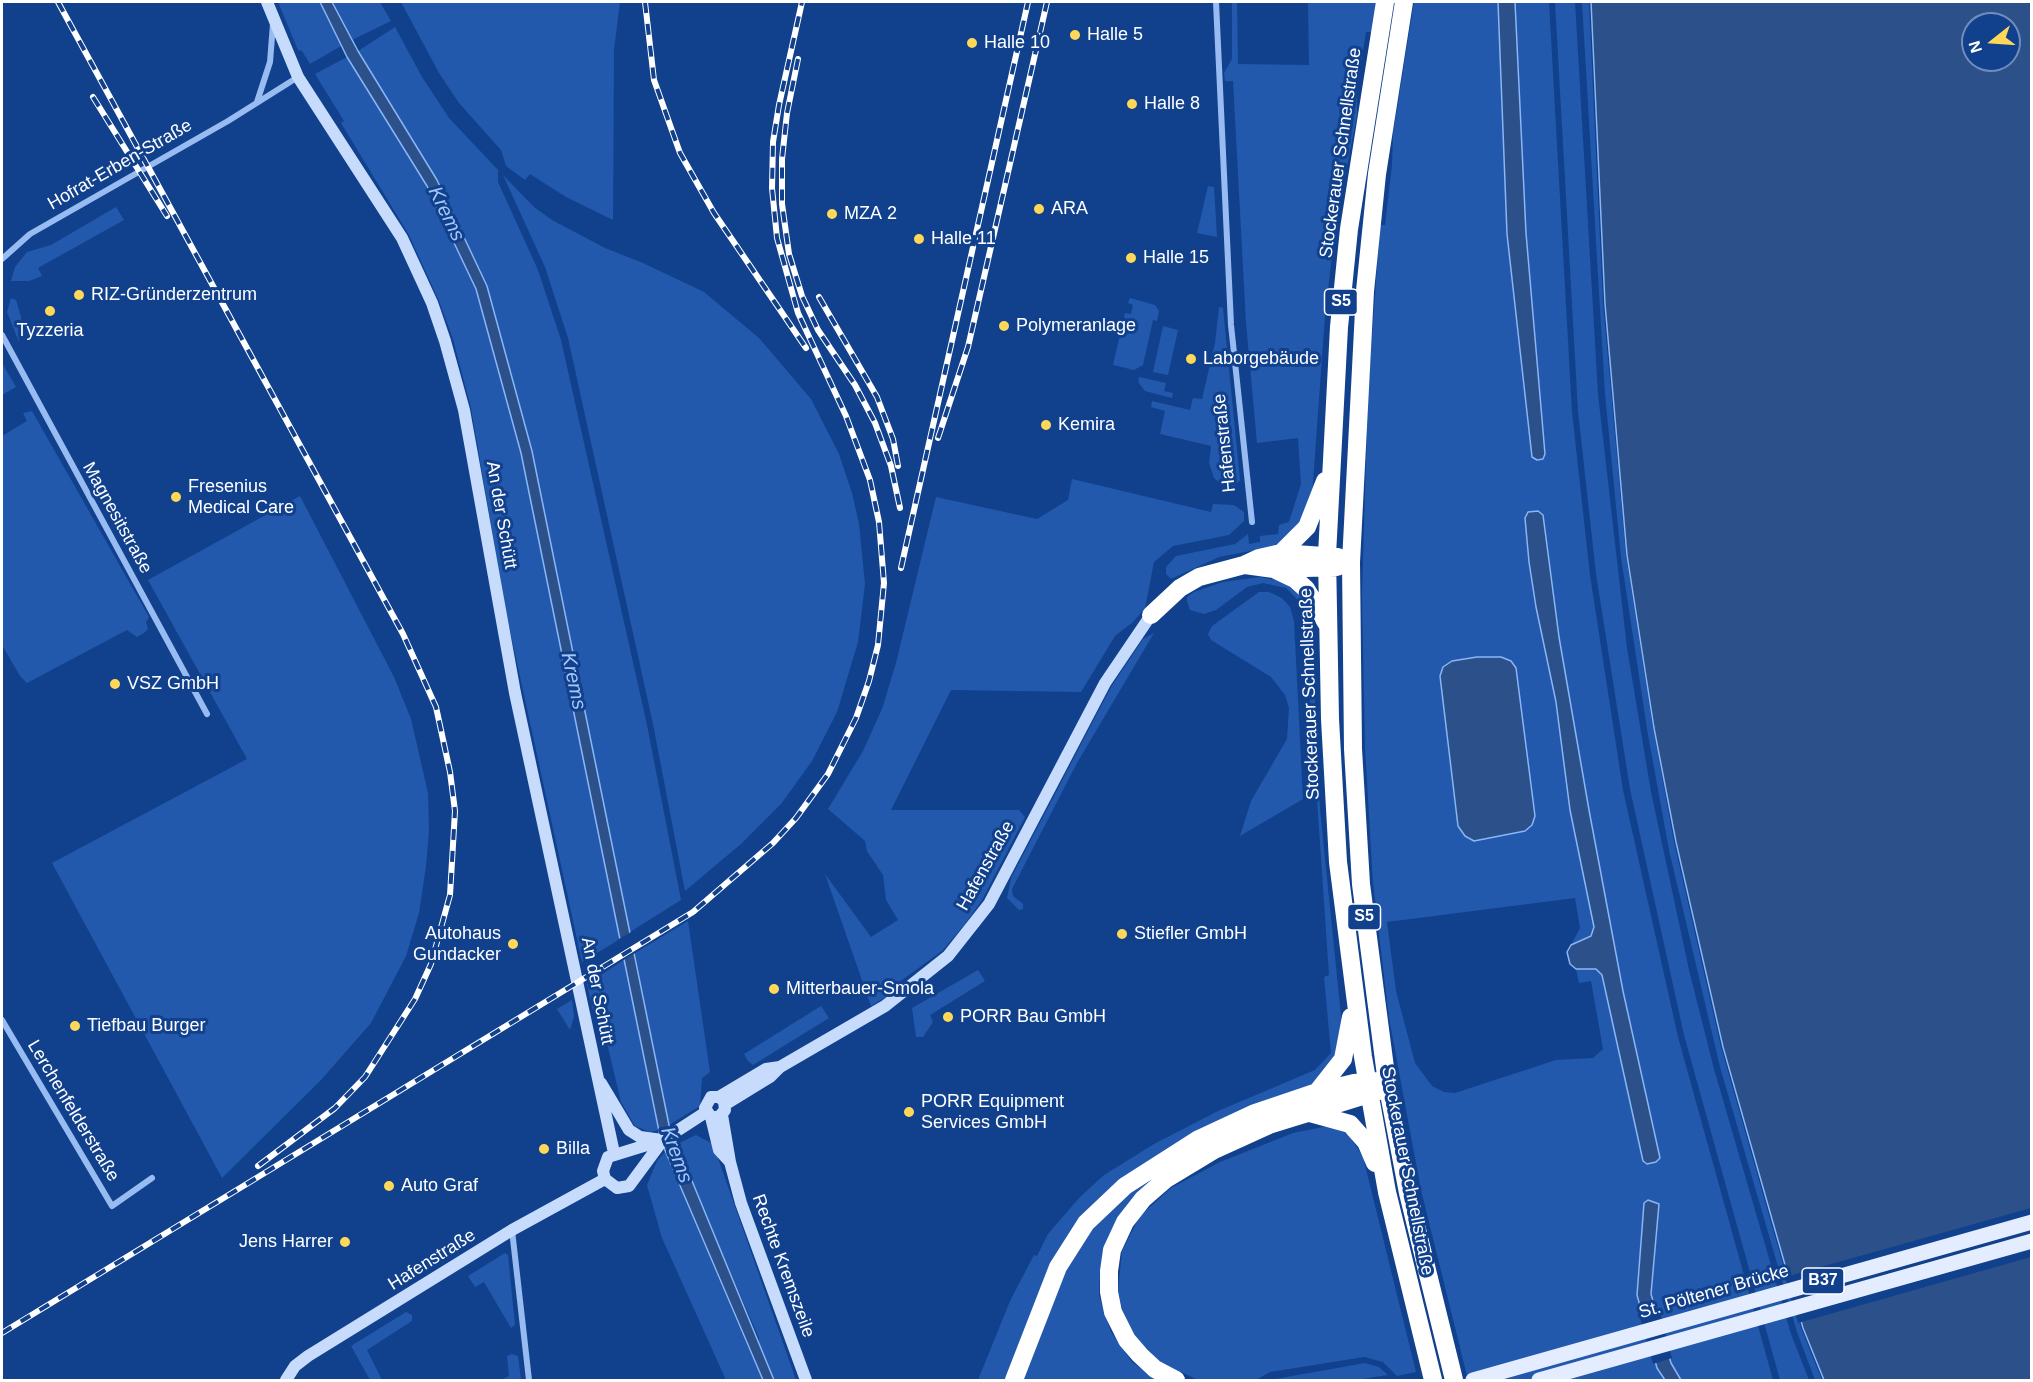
<!DOCTYPE html>
<meta charset="utf-8">
<style>
body{margin:0}
#map{position:relative;width:2033px;height:1382px;overflow:hidden;background:#11418d;font-family:Arial,sans-serif}
canvas{display:block}
.frame{position:absolute;inset:0;border:3px solid #fff;pointer-events:none}
.north{position:absolute;left:1961px;top:12px;width:60px;height:60px;box-sizing:border-box;background:#11418d;border:2px solid #708dbb;border-radius:50%;rotate:253deg;font-size:16px;font-weight:700;line-height:24px;text-align:center;color:#fff}
.north::after{content:'';display:block;margin:auto;width:21px;height:27px;background:#ffd859;clip-path:polygon(50% 0,100% 100%,50% 72%,0 100%)}
</style>
<div id="map">
<canvas width="2033" height="1382"></canvas>
<div class="frame"></div>
<div class="north">N</div>
</div>
<script>
const ctx = document.querySelector('canvas').getContext('2d');
ctx.lineJoin = 'round';
function fillPath(path, color) { ctx.fillStyle = color; ctx.fill(path, 'evenodd'); }
const shape = rows => new Path2D(rows.map(r => 'M' + r).join(''));
function stroke(path, color, width, dash) { ctx.strokeStyle = color; ctx.lineWidth = width; ctx.lineCap = dash ? 'butt' : 'round'; ctx.setLineDash(dash || []); ctx.stroke(path); }
function drawText(font, color, halo, rows, align = 'center') {
  ctx.font = font + ' Arial,sans-serif'; ctx.lineWidth = 6; ctx.setLineDash([]); ctx.textBaseline = 'middle'; ctx.strokeStyle = halo; ctx.fillStyle = color; for (const [text, x, y, turn = 0] of rows) {
    ctx.save(); ctx.translate(x, y); ctx.rotate((+turn || 0) * Math.PI / 180); ctx.textAlign = isNaN(turn) ? turn : align; if (halo) ctx.strokeText(text, 0, 0); ctx.fillText(text, 0, 0); ctx.restore();
  }
}
const green = shape([
 [278,2,320,2,341,46,310,64,302,51,298,50],
 [332,2,380,2,391,21,352,40],
 [401,2,620,2,614,50,613,220,566,197,530,174,525,180,506,166,501,150,459,103,439,73],
 [1232,2,1237,2,1238,64,1309,65,1308,2,1377,2,1372,32,1366,32,1357,90,1357,116,1336,221,1325,316,1312,496,1303,523,1277,546,1219,557,1171,579,1166,574,1166,567,1176,556,1235,544,1248,534,1249,544,1260,542,1260,536,1278,534,1279,525,1289,522,1301,484,1298,438,1257,443,1246,323,1233,81,1225,81,1224,73,1232,59],
 [1414,2,1498,2,1507,234,1532,456,1537,460,1545,454,1526,233,1515,2,1549,2,1572,412,1590,575,1623,790,1678,1037,1773,1380,1681,1380,1671,1363,1651,1294,1659,1204,1644,1203,1657,1368,1665,1380,1468,1380,1421,1190,1389,1018,1373,883,1365,748,1362,594,1368,394,1380,225,1385,225,1392,165,1393,134],
 [1543,515,1559,637,1589,810,1623,991,1660,1158,1643,1161,1607,992,1602,975,1596,969,1576,969,1579,983,1591,981,1603,1049,1593,1058,1556,1060,1455,1093,1444,1092,1432,1086,1415,1063,1396,991,1387,922,1575,898,1580,928,1571,945,1591,935,1594,927,1570,810,1556,702,1536,607,1529,562,1525,518],
 [1555,2,1575,2,1598,394,1627,648,1651,792,1689,970,1714,1069,1791,1334,1809,1380,1780,1380,1684,1035,1630,789,1596,574,1578,411],
 [1582,2,1589,2,1603,304,1626,555,1653,728,1674,842,1721,1047,1801,1328,1822,1380,1815,1380,1797,1332,1720,1067,1669,850,1647,729,1621,557,1605,394],
 [395,27,422,77,449,118,498,170,498,182,538,270,561,340,647,725,681,900,630,932,532,451,487,286,437,180,358,51],
 [347,57,427,186,462,258,476,289,521,453,620,939,582,962,506,612,471,408,453,339,439,301,409,235,341,123,344,121,315,74],
 [503,175,534,207,552,220,605,248,643,263,704,292,759,338,811,399,839,454,852,493,859,524,865,584,858,642,837,712,812,761,781,804,741,844,685,891,653,724,568,338,545,267],
 [1208,186,1214,187,1217,237,1197,233],
 [116,207,124,220,38,268,42,276,29,281,11,281,15,267,27,252,51,245],
 [11,298,16,300,21,317,19,342,7,312],
 [1130,298,1155,305,1159,311,1157,321,1153,320,1143,365,1134,370,1113,365,1125,313,1131,314,1133,305,1128,303],
 [1219,307,1223,308,1240,480,1233,488,1223,486,1214,478,1209,463,1211,446,1160,434,1165,411,1151,407,1152,401,1190,410,1193,398,1202,399,1215,343],
 [1163,326,1178,330,1168,375,1153,372],
 [2,363,16,387,2,395],
 [1139,377,1166,383,1164,391,1173,393,1172,398,1145,391,1138,382],
 [32,411,149,617,146,622,148,629,144,633,137,637,127,630,27,683,20,676,2,645,2,436,27,421,23,413],
 [1072,479,1211,512,1213,504,1234,505,1244,512,1244,521,1229,535,1173,546,1154,562,1145,608,1133,622,1115,636,1081,692,951,690,891,810,1019,810,1025,817,982,900,965,924,942,951,891,988,889,995,871,1006,825,874,871,937,898,920,886,900,883,875,867,851,865,841,828,809,863,751,882,709,896,663,936,497,1037,519,1068,500],
 [300,496,394,677,411,719,428,793,429,830,426,866,419,913,406,956,371,1023,321,1080,222,1178,52,863,247,759,148,580],
 [1260,577,1281,581,1297,588,1308,606,1311,619,1320,809,1342,1026,1339,1052,1322,1079,1099,1201,1008,1380,978,1380,1010,1301,1034,1255,1037,1256,1048,1234,1079,1198,1104,1175,1154,1144,1218,1111,1315,1070,1331,1053,1324,977,1329,975,1304,610,1296,598,1286,588,1263,583,1247,587,1216,610,1204,614,1190,610,1187,601,1187,597,1194,592,1223,582],
 [1259,592,1269,592,1282,598,1290,607,1294,621,1303,799,1240,836,1251,801,1287,739,1289,708,1285,695,1271,677,1211,640,1208,634,1212,626],
 [1154,633,1077,763,1012,889,1013,896,1023,904,1023,909,1019,910,1007,898,1011,878,1111,687,1143,639],
 [688,921,710,1072,702,1078,700,1106,669,1125,635,953],
 [624,960,658,1130,650,1132,635,1126,621,1102,608,1047,596,1024,587,984],
 [978,970,985,981,930,1015,933,1022,923,1037,916,1037,912,1008],
 [572,1000,574,1017,570,1030,557,1009],
 [821,1006,829,1018,753,1065,748,1061,744,1054],
 [1328,1126,1343,1131,1351,1138,1363,1157,1416,1372,1397,1376,1383,1362,1364,1357,1270,1372,1256,1380,1198,1380,1160,1362,1134,1335,1122,1309,1118,1291,1122,1251,1140,1216,1171,1188,1220,1162,1293,1133],
 [696,1135,713,1144,796,1380,774,1380,759,1346,759,1338,675,1145],
 [665,1152,749,1350,763,1380,726,1380,662,1238,647,1185,657,1161],
 [1161,1172,1137,1193,1117,1218,1104,1248,1100,1270,1099,1295,1111,1332,1132,1362,1157,1380,1020,1380,1053,1292,1091,1227,1129,1191],
 [505,1253,508,1255,515,1325,511,1328,484,1282,475,1287,468,1276],
 [406,1312,412,1315,412,1321,367,1350,382,1380,370,1380,351,1346],
 [512,1354,518,1356,521,1380,501,1380,509,1376,507,1356],
 [1365,1363,1379,1367,1388,1375,1355,1380,1270,1380]
]);
const water = shape([
 [320,2,332,2,358,51,437,180,487,286,532,451,669,1125,774,1380,763,1380,661,1141,521,453,476,289,427,186,347,57,320,2],
 [1498,2,1515,2,1526,233,1545,454,1543,459,1537,460,1532,457,1507,234,1498,2],
 [1591,2,2031,2,2031,1380,1824,1380,1803,1328,1723,1047,1676,842,1654,728,1627,555,1605,304,1591,2],
 [1973,24,2009,24,2009,60,1973,60,1973,24],
 [1538,511,1543,515,1559,637,1589,810,1623,991,1660,1158,1656,1162,1647,1164,1643,1161,1602,975,1596,969,1576,969,1570,964,1567,952,1571,945,1591,936,1594,927,1570,810,1556,702,1536,607,1529,562,1525,518,1528,512,1538,511],
 [1477,657,1501,657,1511,661,1516,668,1535,816,1532,825,1525,831,1474,841,1465,836,1458,826,1440,676,1443,667,1452,661,1477,657],
 [1648,1200,1659,1204,1651,1294,1671,1363,1681,1380,1665,1380,1657,1368,1637,1295,1644,1203,1648,1200]
]);
const pier = shape([
 [633,931,637,952,622,961,617,940],
 [2031,1208,2031,1257,1798,1323,1785,1277],
 [1660,1312,1672,1358,1653,1364,1640,1318]
]);
const street = shape([
 [1216,2,1231,325,1252,522],
 [257,102,270,62,273,24],
 [2,259,30,234,228,121,298,77],
 [2,335,207,714],
 [2,1020,112,1206,152,1178],
 [512,1230,529,1380]
]);
const secondary = shape([
 [267,2,298,77,402,238,432,303,445,341,464,410,515,693,614,1153],
 [601,1083,629,1130,640,1137,662,1140],
 [719,1097,724,1101,725,1110,719,1117,711,1117,705,1108,711,1097,719,1097,766,1069,780,1067],
 [726,1104,770,1077,780,1067,885,1006,948,956,989,904,1105,683,1151,615],
 [722,1115,730,1162,741,1203,806,1380],
 [711,1117,719,1150,730,1162],
 [663,1140,629,1186,617,1188,605,1179,603,1171,608,1157,663,1140,706,1112],
 [286,1380,295,1366,308,1356,512,1230,605,1179]
]);
const primary = shape([
 [1473,1380,2032,1222],
 [1539,1380,2032,1241]
]);
const highway = shape([
 [1385,2,1349,229,1339,327,1327,555,1330,719,1338,862,1363,1057,1387,1192,1433,1380],
 [1404,2,1377,174,1365,291,1351,562,1353,749,1361,884,1387,1083,1408,1193,1454,1380],
 [1281,553,1307,527,1325,481],
 [1245,565,1274,569,1337,567],
 [1276,570,1295,579,1306,589,1327,624],
 [1151,615,1180,588,1199,577,1244,565,1259,558,1281,553,1338,557],
 [1317,1092,1343,1059,1351,1017],
 [1310,1113,1350,1124,1366,1142,1375,1163],
 [1014,1380,1058,1267,1086,1223,1125,1186,1197,1140,1255,1113,1317,1092,1354,1083,1379,1081],
 [1176,1380,1155,1369,1140,1355,1127,1340,1113,1312,1109,1292,1109,1271,1112,1250,1125,1222,1143,1199,1166,1179,1214,1150,1269,1125,1379,1091]
]);
const rail = shape([
 [58,2,403,634,436,707,450,772,455,811,450,895,431,964,415,999,365,1077,335,1108,258,1166],
 [645,2,654,80,680,153,714,213,806,348],
 [798,59,787,113,782,159,782,204,789,254,802,296,818,330,855,385,875,423,891,466,900,508],
 [93,97,167,216],
 [819,297,877,397,893,439,898,466],
 [938,438,968,347,1047,2],
 [901,568,1028,2],
 [2,1333,693,912,773,843,796,818,828,774,856,718,869,681,878,645,884,583,879,522,870,480,846,416,798,313,777,238,772,188,773,142,779,105,802,2]
]);
const markers = [
 [1075,35,6,"#ffd859"],
 [972,43,6,"#ffd859"],
 [1132,104,6,"#ffd859"],
 [1039,209,6,"#ffd859"],
 [832,214,6,"#ffd859"],
 [919,239,6,"#ffd859"],
 [1131,258,6,"#ffd859"],
 [79,295,6,"#ffd859"],
 [50,311,6,"#ffd859"],
 [1004,326,6,"#ffd859"],
 [1191,359,6,"#ffd859"],
 [1046,425,6,"#ffd859"],
 [176,497,6,"#ffd859"],
 [115,684,6,"#ffd859"],
 [1122,934,6,"#ffd859"],
 [513,944,6,"#ffd859"],
 [774,989,6,"#ffd859"],
 [948,1017,6,"#ffd859"],
 [75,1026,6,"#ffd859"],
 [909,1112,6,"#ffd859"],
 [544,1149,6,"#ffd859"],
 [389,1186,6,"#ffd859"],
 [345,1242,6,"#ffd859"]
];
const shields = [
 [1341,302,33],
 [1364,917,33],
 [1823,1281,42]
];
const shieldNames = [
 ["S5",1341,302],
 ["S5",1364,917],
 ["B37",1823,1281]
];
const poiNames = [
 ["Halle 5",1087,35],
 ["Halle 10",984,43],
 ["Halle 8",1144,104],
 ["ARA",1051,209],
 ["MZA 2",844,214],
 ["Halle 11",931,239],
 ["Halle 15",1143,258],
 ["RIZ-Gründerzentrum",91,295],
 ["Polymeranlage",1016,326],
 ["Tyzzeria",50,331,"center"],
 ["Laborgebäude",1203,359],
 ["Kemira",1058,425],
 ["Fresenius",188,487],
 ["Medical Care",188,508],
 ["VSZ GmbH",127,684],
 ["Autohaus",501,934,"right"],
 ["Gundacker",501,955,"right"],
 ["Stiefler GmbH",1134,934],
 ["Mitterbauer-Smola",786,989],
 ["PORR Bau GmbH",960,1017],
 ["Tiefbau Burger",87,1026],
 ["PORR Equipment",921,1102],
 ["Services GmbH",921,1123],
 ["Billa",556,1149],
 ["Auto Graf",401,1186],
 ["Jens Harrer",333,1242,"right"]
];
const streetNames = [
 ["Stockerauer Schnellstraße",1341,153,-82],
 ["Hofrat-Erben-Straße",120,165,-30],
 ["Hafenstraße",1225,443,-96],
 ["An der Schütt",501,515,80],
 ["Magnesitstraße",117,518,61],
 ["Stockerauer Schnellstraße",1310,694,-92],
 ["Hafenstraße",986,866,-61],
 ["An der Schütt",597,991,79],
 ["Lerchenfelderstraße",73,1111,59],
 ["Stockerauer Schnellstraße",1407,1171,79],
 ["Hafenstraße",432,1260,-32],
 ["Rechte Kremszeile",783,1266,70],
 ["St. Pöltener Brücke",1714,1292,-16]
];
const waterNames = [
 ["Krems",446,214,64],
 ["Krems",573,681,78],
 ["Krems",676,1155,70]
];
fillPath(green, '#2259ac');
fillPath(water, '#2c5089');
stroke(water, '#8ab6f6', 1.5);
fillPath(pier, '#11418d');
stroke(street, '#98bcf2', 6);
stroke(secondary, '#c7dbfc', 12);
stroke(primary, '#e3edff', 15);
stroke(highway, '#fff', 18);
stroke(rail, '#fff', 6);
stroke(rail, '#11418d', 4, [11]);
for (const [x, y, r, color] of markers) { const dot = new Path2D(); dot.arc(x, y, r, 0, 2 * Math.PI); ctx.fillStyle = color; ctx.fill(dot); stroke(dot, '#11418d', 2); }
for (const [x, y, w] of shields) { const box = new Path2D(); box.roundRect(x - w / 2, y - 13, w, 26, 4.5); ctx.fillStyle = '#11418d'; ctx.fill(box); stroke(box, '#fff', 1.5); }
drawText('bold 16px', '#fff', null, shieldNames);
drawText('18px', '#fff', '#11418d', poiNames, 'left');
drawText('18px', '#fff', '#11418d', streetNames);
drawText('italic 20px', '#a4c7f9', '#11418d', waterNames);
</script>
